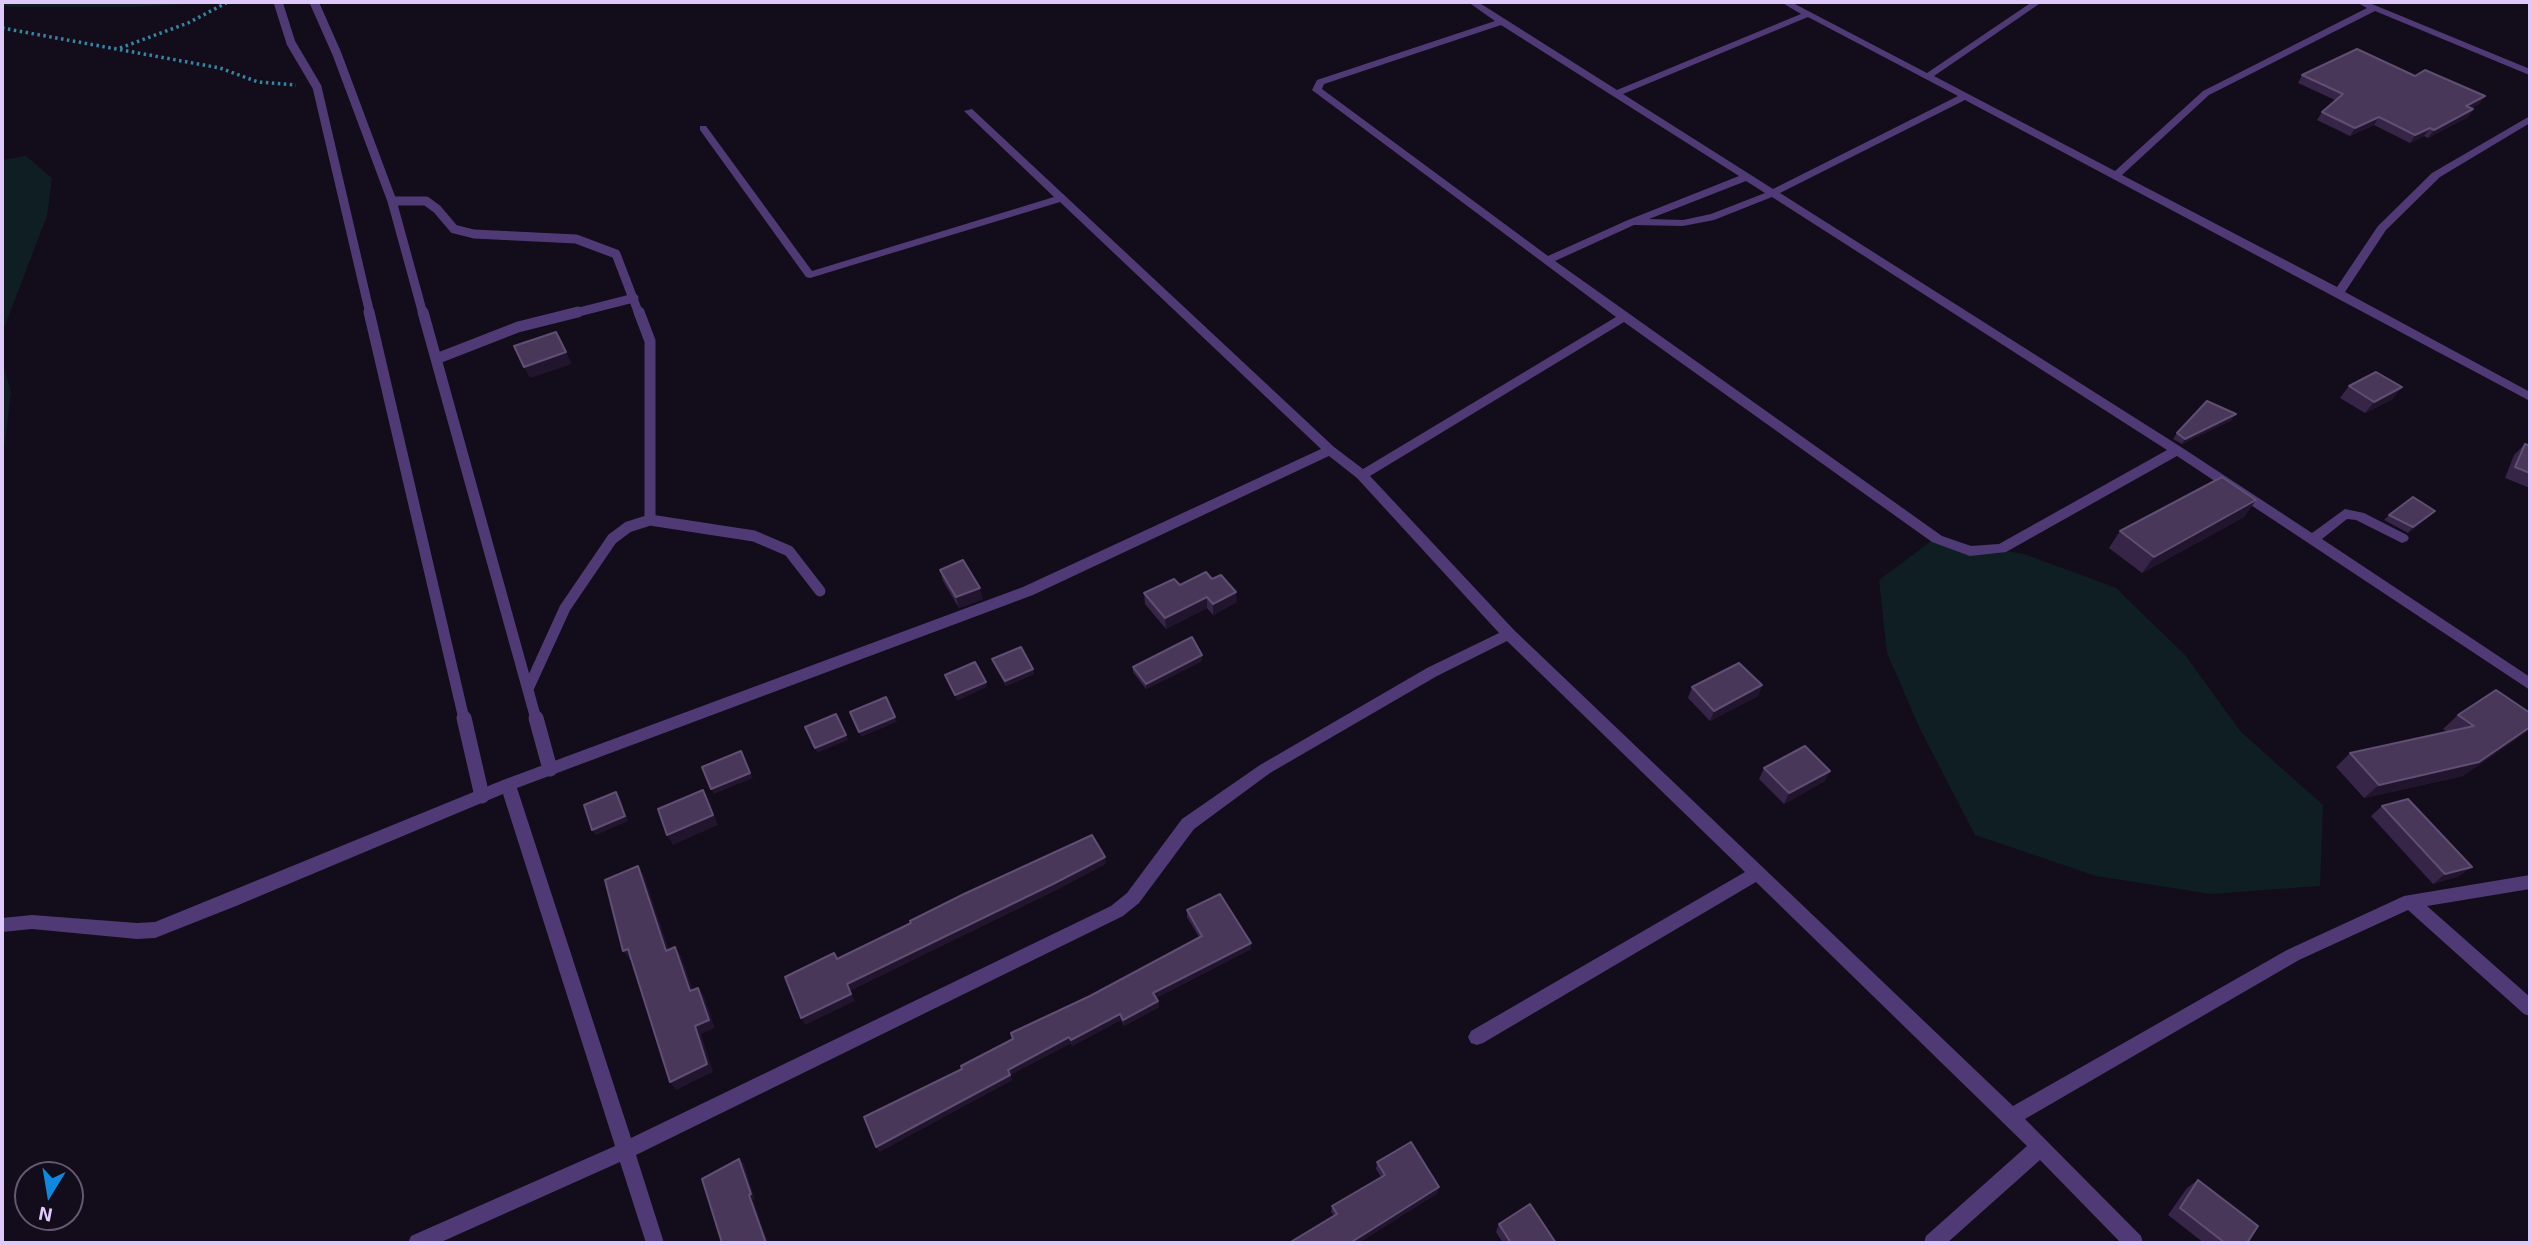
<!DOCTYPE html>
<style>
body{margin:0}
#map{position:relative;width:2532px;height:1245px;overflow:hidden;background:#130c1a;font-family:"Exo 2",sans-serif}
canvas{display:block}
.frame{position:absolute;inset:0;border:4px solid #dfc9fb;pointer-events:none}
.north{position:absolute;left:14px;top:1161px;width:70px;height:70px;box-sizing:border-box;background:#130c1a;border:2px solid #655874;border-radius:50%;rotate:191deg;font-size:19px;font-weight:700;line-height:28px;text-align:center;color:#dfc9fb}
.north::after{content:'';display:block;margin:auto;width:24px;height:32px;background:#1088df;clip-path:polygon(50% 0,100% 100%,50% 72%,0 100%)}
</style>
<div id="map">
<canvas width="2532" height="1245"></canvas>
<div class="frame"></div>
<div class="north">N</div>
</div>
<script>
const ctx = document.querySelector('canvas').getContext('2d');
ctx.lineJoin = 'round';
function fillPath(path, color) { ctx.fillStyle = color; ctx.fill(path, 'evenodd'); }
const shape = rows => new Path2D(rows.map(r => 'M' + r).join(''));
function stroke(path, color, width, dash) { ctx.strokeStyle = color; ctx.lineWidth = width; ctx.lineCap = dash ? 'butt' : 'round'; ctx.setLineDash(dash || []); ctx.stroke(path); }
const green = shape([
 [2,2,220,2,136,7,10,7,2,5],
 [26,156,52,178,47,216,2,333,2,160],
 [2,361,11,392,5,442,2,452],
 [1934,539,2024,554,2116,588,2185,655,2241,732,2323,805,2320,886,2211,894,2096,876,1975,835,1920,729,1887,653,1879,580]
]);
const path = shape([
 [2,28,220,68,258,82,296,85],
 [120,48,188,23,228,2]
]);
const serviceFar2 = shape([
 [278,2,291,43,317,87,370,314],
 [314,2,337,54,392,201,423,314],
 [392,201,426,201,437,209,454,229,474,234,576,239,616,254,639,314],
 [571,314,634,298]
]);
const serviceFar1 = shape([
 [369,312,464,719],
 [423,312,536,719],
 [639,312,650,341,650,520],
 [436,359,518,327,578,312],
 [528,689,565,608,612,539,628,527,650,520,754,536,789,551,820,591]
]);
const service = shape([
 [464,718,482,796],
 [536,718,550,769]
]);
const minor = shape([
 [1468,2,1478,2,1617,90,1801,14,1781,2,1791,2,1927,73,2032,2,2042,2,1934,76,2115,171,2203,91,2367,8,2356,2,2367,2,2530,69,2530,75,2527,74,2375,11,2209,95,2122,175,2337,287,2378,226,2432,173,2530,116,2530,123,2440,177,2386,230,2345,292,2530,392,2530,401,1965,100,1780,193,2181,447,2312,533,2345,509,2364,513,2407,535,2409,538,2407,541,2402,543,2356,520,2347,519,2322,539,2530,677,2530,690,2177,456,2006,552,1970,556,1932,542,1624,322,1370,476,1514,630,2013,1106,2287,950,2404,896,2530,875,2530,889,2427,906,2530,997,2530,1016,2524,1014,2408,910,2299,960,2025,1119,2141,1236,2143,1243,2121,1243,2040,1160,1947,1243,1924,1243,1926,1236,2027,1146,1756,882,1483,1043,1477,1045,1471,1043,1468,1037,1471,1031,1745,872,1507,641,1437,676,1270,773,1194,829,1139,903,1123,916,636,1155,664,1243,646,1243,620,1162,439,1243,408,1243,411,1236,615,1146,503,794,236,906,155,938,137,939,32,929,2,932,2,918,32,915,137,923,155,922,503,780,1023,587,1321,449,1060,202,810,278,806,277,700,130,700,126,706,126,812,271,1054,197,964,111,972,109,1334,447,1363,469,1616,317,1312,90,1317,80,1495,21,1468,2],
 [1808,17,1958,96,1773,189,1623,94,1808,17],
 [1501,25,1739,176,1628,220,1548,256,1322,89,1324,84,1501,25],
 [1746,181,1765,193,1711,214,1683,220,1649,219,1746,181],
 [1772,197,2167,450,1999,544,1971,546,1942,536,1555,261,1634,225,1683,226,1714,220,1772,197],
 [1329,456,1357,478,1499,633,1427,668,1260,765,1182,819,1127,893,1111,906,631,1138,517,788,1033,595,1329,456]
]);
const wall = shape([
 [2302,75,2415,76,2485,96,2479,104,2471,108,2473,109,2468,117,2428,138,2424,136,2410,143,2374,125,2350,136,2317,120,2322,112,2335,100,2298,83],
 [2349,386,2393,399,2365,413,2340,398],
 [2232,420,2182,444,2173,439,2177,433],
 [2525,444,2530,446,2530,488,2505,478,2514,455],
 [2256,500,2244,517,2142,573,2109,548,2120,531],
 [2389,515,2430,516,2408,533,2384,520],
 [940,570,983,599,959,608,943,581],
 [1180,585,1237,602,1213,615,1207,608,1166,629,1145,604,1144,593],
 [992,659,1034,674,1006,686,994,665],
 [1202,661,1146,689,1133,672,1133,667],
 [1762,685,1758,696,1710,721,1688,698,1692,687],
 [2530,713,2530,729,2463,776,2364,798,2336,767,2350,753,2447,732,2443,729,2458,715],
 [1764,768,1825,781,1784,804,1759,779],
 [2382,806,2472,867,2459,876,2433,884,2371,816],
 [1187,910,1251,943,1251,949,1156,998,1158,1001,1159,1007,1124,1026,1121,1020,1072,1046,1071,1043,1010,1075,1012,1080,879,1152,1013,1039,1011,1033,1090,996,1199,937,1187,917],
 [1377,1162,1439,1187,1437,1194,1334,1216,1331,1212,1332,1206,1381,1177,1376,1169],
 [2198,1180,2247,1243,2204,1243,2168,1215,2187,1188],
 [1499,1224,1556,1243,1503,1243,1496,1232]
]);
const shadedWall = shape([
 [2485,96,2479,104,2460,114,2466,106],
 [2473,109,2468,117,2428,138,2434,130],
 [2379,117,2374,125,2350,136,2355,128],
 [2430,128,2424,136,2410,143,2415,135],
 [566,352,572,364,530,378,524,367],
 [2402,387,2393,399,2365,413,2374,402],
 [2236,414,2232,420,2182,444,2185,439],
 [2256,500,2244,517,2142,573,2154,557],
 [2435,511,2430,516,2408,533,2413,527],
 [980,588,983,599,959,608,956,597],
 [1236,592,1237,602,1213,615,1213,604],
 [1207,597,1207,608,1166,629,1165,618],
 [1202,655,1202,661,1146,689,1146,684],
 [1033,669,1034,674,1006,686,1005,681],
 [986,682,987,687,957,701,955,695],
 [1762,685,1758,696,1710,721,1714,711],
 [895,717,897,722,861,737,859,732],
 [2530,727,2530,729,2524,734,2463,776,2364,798,2379,785],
 [846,735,848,740,817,753,815,748],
 [744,756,753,778,714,794,711,789],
 [1830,771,1825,781,1784,804,1789,793],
 [703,790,709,800,718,825,673,845,667,835],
 [616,792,620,797,628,821,596,835,592,830],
 [1105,857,1106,864,1057,890,850,991,855,1001,805,1025,801,1018,847,984],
 [638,866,644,876,672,959,666,951],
 [2472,867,2459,876,2433,884,2445,874],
 [1251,943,1251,949,1154,999,1153,993],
 [675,947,681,956,696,1000,690,991],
 [628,949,635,958,630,960,623,951],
 [698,988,704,996,715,1028,701,1034,713,1072,676,1090,670,1082,695,1026],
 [1158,1001,1159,1007,1124,1026,1123,1020],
 [1120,1014,1121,1020,1072,1046,1071,1040],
 [1069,1037,1071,1043,1010,1075,1012,1080,879,1152,876,1147,1008,1070],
 [739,1159,744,1164,755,1199,753,1200,768,1243,766,1243,749,1195],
 [1439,1187,1437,1194,1359,1243,1350,1243]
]);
const building = shape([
 [2357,49,2415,76,2425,70,2485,96,2466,106,2473,109,2434,130,2430,128,2415,135,2379,117,2355,128,2322,112,2343,94,2302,75,2357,49],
 [556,332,566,352,524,367,514,346,556,332],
 [2376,372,2402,387,2374,402,2349,386,2376,372],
 [2207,401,2236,414,2185,439,2177,433,2207,401],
 [2525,444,2530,446,2530,473,2515,467,2525,444],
 [2222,477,2256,500,2154,557,2120,531,2222,477],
 [2413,497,2435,511,2413,527,2389,515,2413,497],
 [963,560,980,588,956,597,940,570,963,560],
 [1206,572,1212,579,1221,575,1236,592,1213,604,1207,597,1165,618,1144,593,1174,579,1180,585,1206,572],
 [1192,637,1202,655,1146,684,1133,667,1192,637],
 [1021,647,1033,669,1005,681,992,659,1021,647],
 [975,662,986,682,955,695,945,675,975,662],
 [1739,663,1762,685,1714,711,1692,687,1739,663],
 [2496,690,2530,713,2530,727,2479,762,2379,785,2350,753,2474,726,2458,715,2496,690],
 [886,697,895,717,859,732,850,712,886,697],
 [836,714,846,735,815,748,805,727,836,714],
 [1805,746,1830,771,1789,793,1764,768,1805,746],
 [741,751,750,773,711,789,702,767,741,751],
 [703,790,713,815,667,835,658,809,703,790],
 [616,792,625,816,592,830,584,805,616,792],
 [2408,799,2472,867,2445,874,2382,806,2408,799],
 [1092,835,1105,857,1055,883,847,984,851,994,801,1018,785,977,834,953,837,959,911,923,910,921,964,894,1092,835],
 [638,866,666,951,675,947,690,991,698,988,709,1020,695,1026,707,1064,670,1082,628,949,623,951,605,880,638,866],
 [1220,894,1251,943,1153,993,1158,1001,1123,1020,1120,1014,1071,1040,1069,1037,1008,1070,1010,1075,876,1147,864,1117,962,1069,961,1066,1013,1039,1011,1033,1090,996,1202,936,1187,910,1220,894],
 [1411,1142,1439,1187,1350,1243,1289,1243,1337,1214,1332,1206,1385,1175,1377,1162,1411,1142],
 [739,1159,751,1194,749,1195,766,1243,722,1243,702,1179,739,1159],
 [2198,1180,2258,1226,2247,1243,2225,1243,2180,1208,2198,1180],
 [1530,1204,1556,1243,1511,1243,1499,1224,1530,1204]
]);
fillPath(green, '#0f1e23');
stroke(path, '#3586a3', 3.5, [2.5, 3.5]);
stroke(serviceFar2, '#503a76', 9);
stroke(serviceFar1, '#503a76', 11);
stroke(service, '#503a76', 15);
fillPath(minor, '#503a76');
fillPath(wall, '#372547');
fillPath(shadedWall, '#21142d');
fillPath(building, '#49375a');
stroke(building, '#604e73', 2);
</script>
